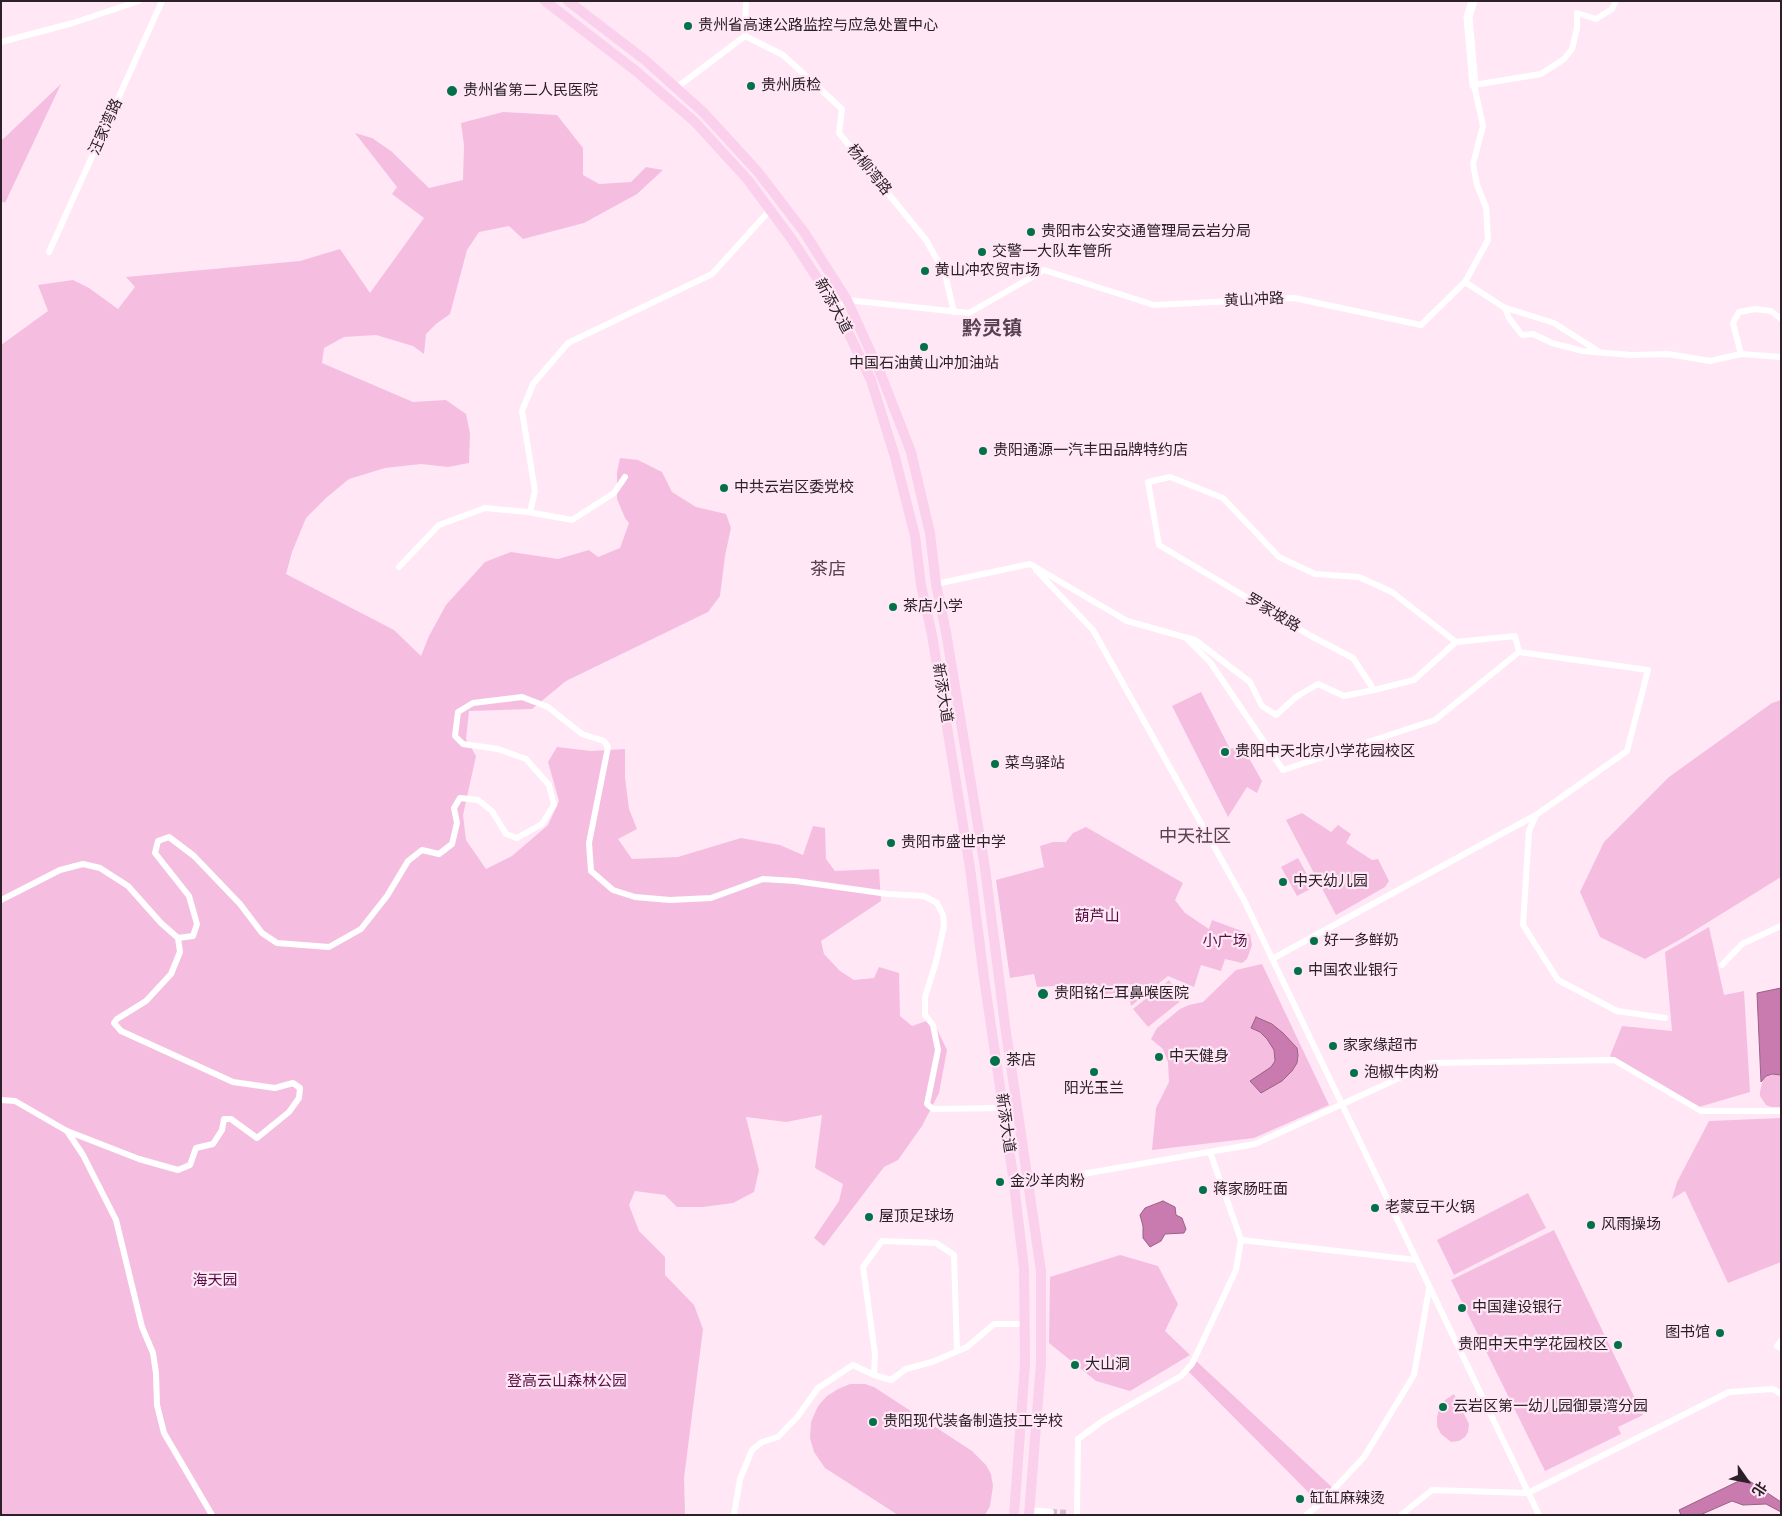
<!DOCTYPE html>
<meta charset="utf-8">
<style>
body{margin:0}
#map{position:relative;width:1782px;height:1516px;overflow:hidden;background:#ffe7f6;font-family:Manrope,"Noto Sans SC",sans-serif}
canvas{display:block}
.frame{position:absolute;inset:0;border:2px solid #2c2128;pointer-events:none}
.north{position:absolute;left:1722px;top:1456px;width:50px;height:50px;-webkit-text-stroke:4px #ffe7f6;paint-order:stroke;rotate:123deg;font-size:14px;font-weight:700;line-height:20px;text-align:center;color:#2c2128}
.north::after{content:'';display:block;margin:auto;width:18px;height:22px;background:#2c2128;clip-path:polygon(50% 0,100% 100%,50% 72%,0 100%)}
</style>
<div id="map">
<canvas width="1782" height="1516"></canvas>
<div class="frame"></div>
<div class="north">北</div>
</div>
<script>
const ctx = document.querySelector('canvas').getContext('2d');
ctx.lineJoin = 'round';
function fillPath(path, color) { ctx.fillStyle = color; ctx.fill(path, 'evenodd'); }
const shape = rows => new Path2D(rows.map(r => 'M' + r).join(''));
function stroke(path, color, width, dash) { ctx.strokeStyle = color; ctx.lineWidth = width; ctx.lineCap = dash ? 'butt' : 'round'; ctx.setLineDash(dash || []); ctx.stroke(path); }
function drawText(font, color, halo, rows, align = 'center') {
  ctx.font = font + ' Manrope,"Noto Sans SC",sans-serif'; ctx.lineWidth = 4.5; ctx.setLineDash([]); ctx.textBaseline = 'middle'; ctx.strokeStyle = halo; ctx.fillStyle = color; for (const [text, x, y, turn = 0] of rows) {
    ctx.save(); ctx.translate(x, y); ctx.rotate((+turn || 0) * Math.PI / 180); ctx.textAlign = isNaN(turn) ? turn : align; if (halo) ctx.strokeText(text, 0, 0); ctx.fillText(text, 0, 0); ctx.restore();
  }
}
const green = shape([
 [61,84,5,203,1,201,1,141],
 [503,112,557,115,583,148,583,175,599,184,631,182,646,167,663,170,637,194,584,223,523,239,509,226,479,232,467,250,450,314,436,324,426,334,424,354,413,346,376,335,344,337,324,348,322,363,413,402,446,400,466,414,470,433,469,463,448,467,421,464,385,468,349,479,326,498,306,518,292,552,286,574,394,630,421,656,429,636,446,605,485,562,511,552,558,559,589,550,598,557,620,548,629,523,625,518,617,499,617,472,620,458,638,460,662,472,672,492,696,507,726,514,731,528,725,556,720,596,708,612,566,681,532,709,469,711,466,739,476,756,463,815,466,840,486,869,512,856,548,825,559,801,548,762,557,747,591,751,625,749,625,777,629,809,637,829,618,839,632,859,678,857,741,838,780,845,803,855,813,826,825,828,826,859,835,871,879,869,881,901,821,941,824,954,840,971,854,980,874,978,879,967,899,973,900,1016,912,1026,932,1019,947,1050,939,1093,922,1126,898,1160,884,1167,824,1246,814,1238,839,1201,843,1184,815,1168,822,1115,786,1122,746,1117,759,1170,754,1192,733,1203,703,1207,677,1207,665,1195,635,1191,629,1205,639,1231,665,1257,665,1275,694,1305,703,1329,684,1478,685,1515,1,1515,1,345,48,311,38,285,73,280,89,288,118,309,135,287,126,277,300,261,340,249,370,293,424,218,392,194,397,187,355,133,372,138,391,151,429,188,463,180,464,145,461,123],
 [1201,692,1230,749,1242,746,1262,781,1257,793,1247,787,1228,817,1172,706],
 [1781,700,1781,877,1681,939,1645,959,1600,937,1580,892,1604,842,1669,777,1772,703],
 [1302,813,1331,832,1338,825,1351,834,1346,843,1372,860,1378,859,1389,881,1385,887,1336,915,1286,820],
 [1086,827,1183,883,1175,900,1185,913,1209,929,1212,920,1250,934,1252,945,1247,959,1242,963,1225,959,1221,971,1201,965,1194,987,1168,976,1131,1006,1128,991,1073,999,1069,985,1037,987,1034,974,1010,978,996,880,1044,867,1040,846,1053,842,1066,842,1073,833],
 [1298,858,1314,887,1297,896,1281,867],
 [1709,927,1724,995,1744,991,1750,1092,1699,1107,1610,1056,1622,1026,1672,1031,1665,952],
 [1262,964,1329,1105,1254,1138,1152,1150,1156,1108,1169,1082,1168,1062,1163,1049,1151,1039,1157,1028,1180,1009,1189,1005,1203,1002,1236,970],
 [1169,980,1183,999,1148,1027,1133,1009],
 [1772,1074,1781,1075,1781,1107,1771,1107,1766,1105,1760,1096,1760,1091,1763,1080,1766,1076],
 [1781,1118,1781,1262,1728,1283,1685,1191,1672,1199,1677,1182,1709,1121],
 [1528,1193,1546,1228,1454,1275,1437,1240],
 [1554,1230,1643,1415,1618,1427,1621,1434,1545,1471,1451,1280],
 [1120,1255,1158,1266,1178,1304,1165,1331,1190,1355,1130,1391,1096,1381,1049,1343,1050,1277],
 [1194,1359,1334,1489,1320,1504,1187,1370],
 [850,1384,865,1384,874,1387,972,1451,986,1465,991,1474,993,1486,992,1493,990,1506,985,1515,898,1515,825,1468,814,1452,810,1438,811,1422,818,1406,827,1396,838,1389],
 [1454,1394,1469,1424,1468,1432,1465,1437,1459,1441,1451,1442,1441,1434,1437,1426,1437,1417,1439,1409,1445,1400]
]);
const water = shape([
 [1781,988,1781,1075,1772,1074,1766,1076,1761,1082,1757,993,1781,988],
 [1256,1017,1272,1024,1283,1033,1297,1048,1298,1055,1297,1063,1292,1071,1282,1081,1261,1093,1250,1081,1271,1067,1275,1061,1274,1050,1267,1039,1260,1032,1251,1028,1256,1017],
 [1163,1201,1175,1207,1176,1215,1182,1218,1186,1229,1184,1233,1165,1234,1161,1241,1150,1247,1143,1238,1143,1226,1140,1215,1145,1208,1163,1201],
 [1745,1478,1781,1502,1781,1512,1766,1504,1743,1505,1732,1501,1700,1515,1681,1515,1679,1510,1745,1478]
]);
const streetTunnel = shape([
 [1051,1512,1069,1513]
]);
const street = shape([
 [746,1,745,36,783,55,842,109,839,133,926,240,945,274,954,312],
 [1,42,73,23,139,1],
 [676,88,745,36],
 [49,252,162,1],
 [1465,282,1505,308,1509,318,1522,335,1533,334,1552,343,1583,351,1631,355,1668,354,1710,361,1741,354,1781,357],
 [836,307,847,300,969,313,1044,270,1154,305,1294,298,1421,325,1465,282,1488,240,1486,207,1477,185,1473,164,1483,126,1474,85,1541,74,1564,59,1572,49,1577,28,1577,13,1596,19,1612,9,1616,1],
 [1503,307,1554,323,1598,351],
 [1741,354,1733,323,1739,312,1755,309,1771,311,1781,319],
 [530,512,535,491,522,411,533,384,568,343,712,274,770,210],
 [399,567,439,525,485,508,528,512,572,520,614,493,625,477],
 [1036,570,1093,630,1244,900,1539,1515],
 [936,584,1030,564,1127,621,1195,640,1250,682,1262,706,1276,715,1296,697,1318,684,1344,696,1374,690,1353,658,1311,636,1159,545,1148,482,1170,477,1223,498,1279,557,1315,574,1359,577,1392,592,1456,642,1515,636,1519,652],
 [1187,639,1210,662,1283,770,1435,720,1519,652,1648,670,1627,751,1536,815,1529,831,1523,925,1558,980,1617,1011,1665,1018],
 [1374,690,1414,680,1456,642],
 [1,900,60,870,83,864,100,868,128,886,161,923,178,938,193,936,197,924,189,896,155,853,158,841,169,837,194,856,240,904,262,933,277,943,329,947,361,929,387,896,408,861,422,850,439,854,452,844,457,823,454,808,460,798,478,800,492,811,506,834,517,838,542,824,554,805,549,785,526,759,498,749,463,744,455,736,458,712,473,703,522,697,548,707,582,734,604,741,608,747,589,843,591,871,613,890,635,897,670,900,711,898,763,879,795,881,888,894,924,896,937,903,943,915,944,926,936,962,925,997,925,1015,933,1025,938,1050,927,1104,933,1109,1003,1108],
 [1272,959,1536,815],
 [1722,965,1742,944,1781,926],
 [1,1100,15,1101,67,1131,139,1159,178,1170,190,1165,196,1148,213,1144,222,1130,224,1119,231,1119,257,1138,289,1112,299,1098,300,1088,293,1083,275,1088,233,1082,121,1031,114,1023,117,1019,146,1001,171,974,180,952,178,938],
 [67,1131,83,1155,116,1220,142,1327,153,1353,156,1373,157,1405,164,1433,212,1515],
 [1210,1152,1241,1240,1416,1260],
 [1014,1186,1255,1144,1432,1063,1614,1060,1701,1111,1781,1111],
 [1781,1341,1777,1346,1781,1348],
 [874,1375,875,1354,863,1267,882,1241,936,1243,954,1255,957,1351],
 [1029,1510,1051,1512],
 [734,1515,740,1479,752,1450,762,1442,778,1437,798,1416,818,1388,853,1365,874,1375,891,1380,906,1369,932,1362,967,1347,994,1324,1025,1324],
 [1077,1515,1078,1439,1104,1420,1181,1376,1192,1364,1236,1270,1241,1240],
 [1306,1515,1320,1504,1364,1457,1414,1375,1429,1289],
 [1401,1515,1432,1490,1528,1493,1729,1392,1773,1389,1781,1394]
]);
const secondary = shape([
 [1473,1,1468,17,1474,85]
]);
const primary = shape([
 [545,1,636,71,695,122,748,180,793,241,836,307,871,380,895,457,915,536,921,585,932,635,970,868,984,978,1013,1176,1024,1269,1025,1364,1014,1515],
 [568,1,645,60,703,112,758,172,804,232,847,300,882,377,911,452,930,533,936,584,946,632,985,868,1005,1025,1041,1271,1041,1363,1029,1515]
]);
const markers = [
 [688,26,5,"#027049"],
 [751,86,5,"#027049"],
 [452,91,6,"#027049"],
 [1031,232,5,"#027049"],
 [982,252,5,"#027049"],
 [925,271,5,"#027049"],
 [924,347,5,"#027049"],
 [983,451,5,"#027049"],
 [724,488,5,"#027049"],
 [893,607,5,"#027049"],
 [1225,752,5,"#027049"],
 [995,764,5,"#027049"],
 [891,843,5,"#027049"],
 [1283,882,5,"#027049"],
 [1314,941,5,"#027049"],
 [1298,971,5,"#027049"],
 [1043,994,6,"#027049"],
 [1333,1046,5,"#027049"],
 [1159,1057,5,"#027049"],
 [995,1061,6,"#027049"],
 [1094,1072,5,"#027049"],
 [1354,1073,5,"#027049"],
 [1000,1182,5,"#027049"],
 [1203,1190,5,"#027049"],
 [1375,1208,5,"#027049"],
 [869,1217,5,"#027049"],
 [1591,1225,5,"#027049"],
 [1462,1308,5,"#027049"],
 [1720,1333,5,"#027049"],
 [1618,1345,5,"#027049"],
 [1075,1365,5,"#027049"],
 [1443,1407,5,"#027049"],
 [873,1422,5,"#027049"],
 [1300,1499,5,"#027049"]
];
const poiNames = [
 ["贵州省高速公路监控与应急处置中心",698,26],
 ["贵州质检",761,86],
 ["贵州省第二人民医院",463,91],
 ["贵阳市公安交通管理局云岩分局",1041,232],
 ["交警一大队车管所",992,252],
 ["黄山冲农贸市场",935,271],
 ["中国石油黄山冲加油站",924,364,"center"],
 ["贵阳通源一汽丰田品牌特约店",993,451],
 ["中共云岩区委党校",734,488],
 ["茶店小学",903,607],
 ["贵阳中天北京小学花园校区",1235,752],
 ["菜鸟驿站",1005,764],
 ["贵阳市盛世中学",901,843],
 ["中天幼儿园",1293,882],
 ["好一多鲜奶",1324,941],
 ["中国农业银行",1308,971],
 ["贵阳铭仁耳鼻喉医院",1054,994],
 ["家家缘超市",1343,1046],
 ["中天健身",1169,1057],
 ["茶店",1006,1061],
 ["泡椒牛肉粉",1364,1073],
 ["阳光玉兰",1094,1089,"center"],
 ["金沙羊肉粉",1010,1182],
 ["蒋家肠旺面",1213,1190],
 ["老蒙豆干火锅",1385,1208],
 ["屋顶足球场",879,1217],
 ["风雨操场",1601,1225],
 ["中国建设银行",1472,1308],
 ["图书馆",1710,1333,"right"],
 ["贵阳中天中学花园校区",1608,1345,"right"],
 ["大山洞",1085,1365],
 ["云岩区第一幼儿园御景湾分园",1453,1407],
 ["贵阳现代装备制造技工学校",883,1422],
 ["缸缸麻辣烫",1310,1499]
];
const streetNames = [
 ["汪家湾路",106,127,-66],
 ["杨柳湾路",869,170,51],
 ["黄山冲路",1254,300,-3],
 ["新添大道",833,306,61],
 ["罗家坡路",1273,613,31],
 ["新添大道",942,693,81],
 ["新添大道",1005,1123,82]
];
const parkNames = [
 ["葫芦山",1097,917],
 ["小广场",1225,942],
 ["海天园",215,1281],
 ["登高云山森林公园",567,1382]
];
const quarterNames = [
 ["茶店",828,570],
 ["中天社区",1195,837]
];
const districtNames = [
 ["黔灵镇",992,329]
];
fillPath(green, '#f5bee1');
fillPath(water, '#c97baf');
stroke(water, '#9a6086', 1);
stroke(streetTunnel, '#d5bfcd', 6, [6, 3]);
stroke(street, '#fff', 6);
stroke(secondary, '#fff', 9);
stroke(primary, '#fad0ec', 10);
for (const [x, y, r, color] of markers) { const dot = new Path2D(); dot.arc(x, y, r, 0, 2 * Math.PI); ctx.fillStyle = color; ctx.fill(dot); stroke(dot, '#ffe7f6', 2); }
drawText('15px', '#2c2128', '#ffe7f6', poiNames, 'left');
drawText('15px', '#2c2128', '#ffe7f6', streetNames);
drawText('15px', '#550f43', '#ffe7f6', parkNames);
drawText('18px', '#584150', '#ffe7f6', quarterNames);
drawText('bold 20px', '#584150', '#ffe7f6', districtNames);
</script>
